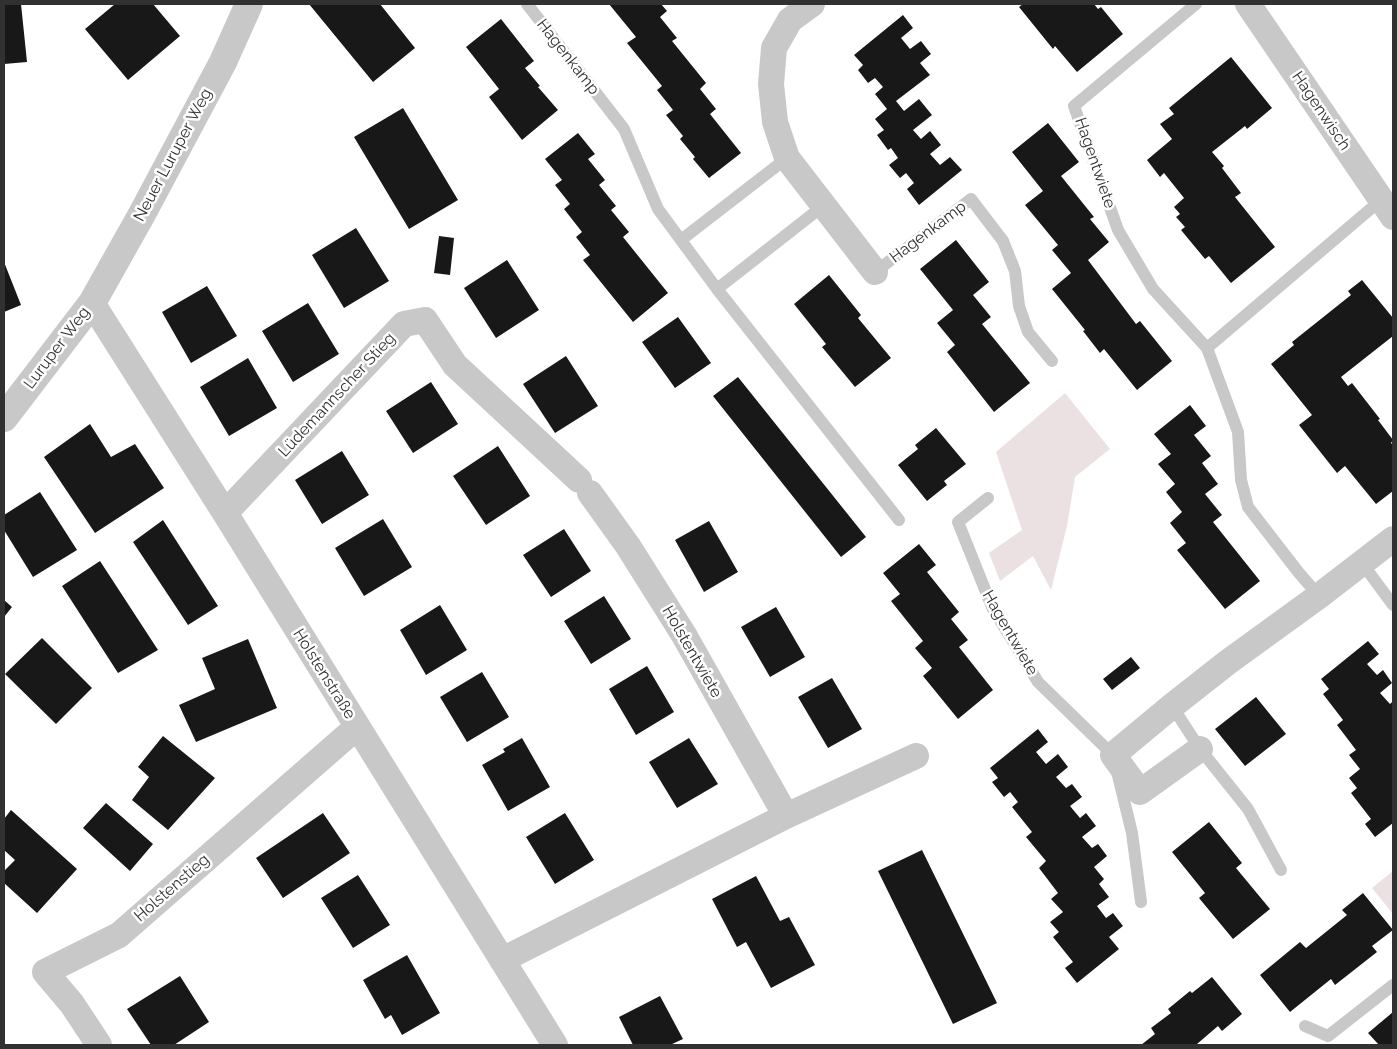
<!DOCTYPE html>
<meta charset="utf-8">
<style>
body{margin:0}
#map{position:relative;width:1397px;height:1049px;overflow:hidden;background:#fff;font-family:Raleway,sans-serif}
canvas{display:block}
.frame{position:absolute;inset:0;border:5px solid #313131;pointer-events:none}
</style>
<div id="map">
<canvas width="1397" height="1049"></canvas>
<div class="frame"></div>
</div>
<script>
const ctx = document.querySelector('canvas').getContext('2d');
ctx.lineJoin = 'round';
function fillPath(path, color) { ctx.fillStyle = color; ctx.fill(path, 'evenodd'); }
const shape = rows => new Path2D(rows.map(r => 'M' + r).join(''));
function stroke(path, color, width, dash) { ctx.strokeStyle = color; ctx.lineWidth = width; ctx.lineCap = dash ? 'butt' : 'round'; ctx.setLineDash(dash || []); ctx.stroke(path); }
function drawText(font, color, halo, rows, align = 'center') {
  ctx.font = font + ' Raleway,sans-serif'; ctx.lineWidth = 5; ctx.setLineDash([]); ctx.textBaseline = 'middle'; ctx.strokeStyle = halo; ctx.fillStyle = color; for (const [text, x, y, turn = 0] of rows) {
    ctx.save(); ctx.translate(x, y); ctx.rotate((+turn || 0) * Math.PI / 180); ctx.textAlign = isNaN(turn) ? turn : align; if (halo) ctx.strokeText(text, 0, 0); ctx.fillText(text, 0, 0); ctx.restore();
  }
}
const green = shape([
 [1065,393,1110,449,1075,477,1067,526,1051,590,1033,556,1000,581,989,553,1022,530,996,452],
 [1393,871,1393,914,1372,888]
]);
const building = shape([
 [4,4,21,4,27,62,4,64],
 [115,4,153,4,180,36,128,80,85,29],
 [309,4,380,4,415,48,373,82],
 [609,4,661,4,667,11,660,17,677,38,672,41,706,83,700,89,716,109,710,114,741,153,709,178,693,159,695,157,680,139,683,136,666,115,673,110,657,90,662,86,627,43,636,37],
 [1023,4,1094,4,1098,9,1101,7,1123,34,1077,72,1055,46,1053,49,1019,7],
 [903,15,913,28,901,38,910,49,921,41,931,54,920,63,930,75,896,101,904,111,919,99,932,115,913,130,921,139,930,131,941,145,930,154,940,165,950,157,962,170,919,205,907,189,914,183,906,173,900,178,889,165,898,158,891,148,888,150,877,135,884,130,875,119,887,109,875,94,883,87,875,78,868,83,858,70,863,65,854,55],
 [501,19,534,61,525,68,540,86,538,87,558,110,522,140,489,97,499,89,466,47],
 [1231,57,1272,108,1247,129,1245,126,1212,152,1224,166,1222,168,1241,193,1235,197,1275,247,1231,283,1209,256,1205,259,1181,230,1185,227,1176,217,1180,214,1174,207,1184,198,1164,173,1160,177,1147,160,1172,139,1160,124,1174,114,1169,108],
 [403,108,458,200,409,229,354,137],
 [1048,123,1079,162,1061,176,1094,217,1090,219,1109,242,1088,260,1136,324,1140,321,1172,361,1137,390,1104,349,1100,353,1083,331,1085,330,1052,289,1071,273,1052,250,1058,245,1025,205,1043,191,1012,152],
 [578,133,595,154,588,159,605,180,599,185,616,206,611,210,629,232,623,237,668,293,633,322,583,260,590,255,576,237,582,232,564,209,570,204,555,185,562,180,545,159],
 [356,228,389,281,344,308,312,255],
 [439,236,454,238,450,275,434,273],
 [956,240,989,282,973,295,991,317,982,324,1030,383,994,412,947,352,955,345,937,323,953,310,920,269],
 [507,260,539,310,496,338,464,288],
 [4,262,21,305,4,312],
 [829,275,861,315,858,318,891,358,855,387,822,347,826,344,794,304],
 [1362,280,1393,318,1393,336,1341,377,1348,386,1352,383,1380,419,1378,420,1393,440,1391,443,1393,445,1393,491,1376,504,1345,466,1337,473,1299,425,1312,415,1271,364,1294,345,1292,342,1351,295,1348,291],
 [207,286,237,336,191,363,162,312],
 [308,303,339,354,293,382,262,331],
 [678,317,711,363,675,388,642,342],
 [566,356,598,406,555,433,523,384],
 [248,358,277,408,229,436,200,387],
 [738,377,866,537,841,557,713,396],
 [431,382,458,424,413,453,386,411],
 [1190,405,1206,426,1194,435,1211,456,1202,463,1218,484,1205,494,1222,515,1213,522,1260,581,1225,609,1177,550,1186,543,1170,523,1182,512,1166,492,1175,484,1158,464,1171,454,1154,434],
 [90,424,111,457,135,444,164,488,95,533,44,457],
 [936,428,966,464,944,481,947,485,927,501,898,465,918,449,915,445],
 [498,446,530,496,486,525,453,476],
 [342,451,369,495,322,524,295,480],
 [40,492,77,550,33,577,4,530,4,515],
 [383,519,412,567,364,596,335,548],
 [163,520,218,606,188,625,133,542],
 [709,521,738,572,704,592,675,540],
 [564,529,591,571,551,597,523,555],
 [919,544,936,565,927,572,959,612,951,619,968,640,959,647,993,690,958,719,923,676,932,668,915,648,923,641,891,601,900,594,883,573],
 [100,561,158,650,118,673,62,586],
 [604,596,631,639,591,664,564,621],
 [4,600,12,607,4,617],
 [440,605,467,650,426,675,400,630],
 [776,607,805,657,770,677,741,627],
 [42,638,92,688,56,724,5,674],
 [248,639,277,708,196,742,179,705,215,689,202,658],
 [1368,641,1379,654,1367,664,1377,675,1383,670,1392,683,1380,693,1390,704,1393,701,1393,823,1375,837,1365,824,1371,819,1351,793,1357,788,1349,778,1360,769,1349,755,1356,750,1337,725,1343,720,1323,694,1329,689,1321,679],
 [1131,657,1140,668,1112,690,1103,679],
 [647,666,674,712,636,735,609,689],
 [482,672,509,717,467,742,440,697],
 [832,678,862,729,828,748,798,697],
 [1256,697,1286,734,1245,766,1215,729],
 [1038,729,1048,742,1036,752,1046,764,1058,754,1068,767,1056,777,1066,788,1072,784,1082,797,1070,806,1080,818,1086,813,1096,826,1082,837,1092,848,1098,844,1107,856,1094,867,1104,879,1099,884,1109,897,1097,906,1106,918,1113,913,1123,926,1109,937,1119,949,1077,983,1065,968,1073,962,1053,937,1059,932,1050,922,1063,912,1051,899,1058,893,1039,868,1046,861,1026,837,1032,832,1012,807,1018,802,1010,792,1004,797,992,782,998,778,990,768],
 [163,736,215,778,168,830,132,800,149,777,138,767],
 [522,738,550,787,508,811,482,765,505,752,503,749],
 [689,738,718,784,677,808,649,762],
 [106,803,153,844,130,871,83,828],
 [11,810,77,869,37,913,4,883,4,871,15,860,4,850,4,819],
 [323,813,350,853,283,898,256,858],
 [565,813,594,860,555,884,526,837],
 [1209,822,1242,863,1236,868,1270,909,1233,939,1199,898,1205,893,1172,852],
 [922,850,997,1003,953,1024,878,871],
 [358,875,390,925,353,948,321,898],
 [756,876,780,921,789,917,815,965,771,988,746,942,737,947,712,899],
 [1363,893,1393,930,1372,946,1377,952,1335,985,1331,979,1290,1012,1260,975,1300,942,1306,948,1347,915,1342,910],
 [407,955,440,1013,402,1035,391,1015,385,1019,363,980],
 [180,976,209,1022,174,1045,151,1045,127,1009],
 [1212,977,1242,1014,1222,1031,1218,1026,1197,1044,1198,1045,1141,1045,1155,1034,1151,1028,1171,1013,1168,1009,1190,991,1192,993],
 [660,996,683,1039,670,1045,633,1045,619,1017],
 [1393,1012,1393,1045,1379,1045,1368,1033]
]);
const service = shape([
 [527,4,624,129,658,209,717,289,899,520],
 [1196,4,1074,106,1118,230,1153,289,1207,348],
 [681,240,787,158],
 [875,272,971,199,1003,241,1015,271,1019,306,1028,332,1052,361],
 [717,289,823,206],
 [988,498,958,522,992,607,1038,682,1113,755,1132,833,1141,902],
 [1362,563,1393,605],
 [1319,596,1299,573,1248,507,1241,480,1238,432,1207,348,1381,200],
 [1172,706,1200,749,1248,809,1281,870],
 [1305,1026,1328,1036,1393,985]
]);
const minor = shape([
 [812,4,790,20,774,48,771,84,775,122,787,158,875,272],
 [1248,4,1393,217],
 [92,303,225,513,555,1045],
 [590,493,628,546,684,635,786,816],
 [225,513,404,324,425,320,455,365,579,480],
 [1200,749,1140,792,1113,755,1172,706,1228,662,1319,596,1393,539],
 [502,960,786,816,916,756],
 [99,1045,72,1004,45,972,119,935,357,727]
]);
const tertiary = shape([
 [4,418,92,303,142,214,223,62,249,4]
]);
const streetNames = [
 ["Hagenkamp",568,57,52],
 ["Hagenwisch",1321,111,56],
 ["Neuer Luruper Weg",173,155,-62],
 ["Hagentwiete",1095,163,71],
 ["Hagenkamp",928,232,-37],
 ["Luruper Weg",57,348,-53],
 ["Lüdemannscher Stieg",337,395,-47],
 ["Hagentwiete",1010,633,60],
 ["Holstentwiete",692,652,60],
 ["Holstenstraße",324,674,58],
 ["Holstenstieg",172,888,-41]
];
fillPath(green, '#ece1e2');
fillPath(building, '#181818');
stroke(service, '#c8c8c8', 12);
stroke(minor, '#c8c8c8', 26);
stroke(tertiary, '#c8c8c8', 28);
drawText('16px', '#313131', '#fff', streetNames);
</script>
